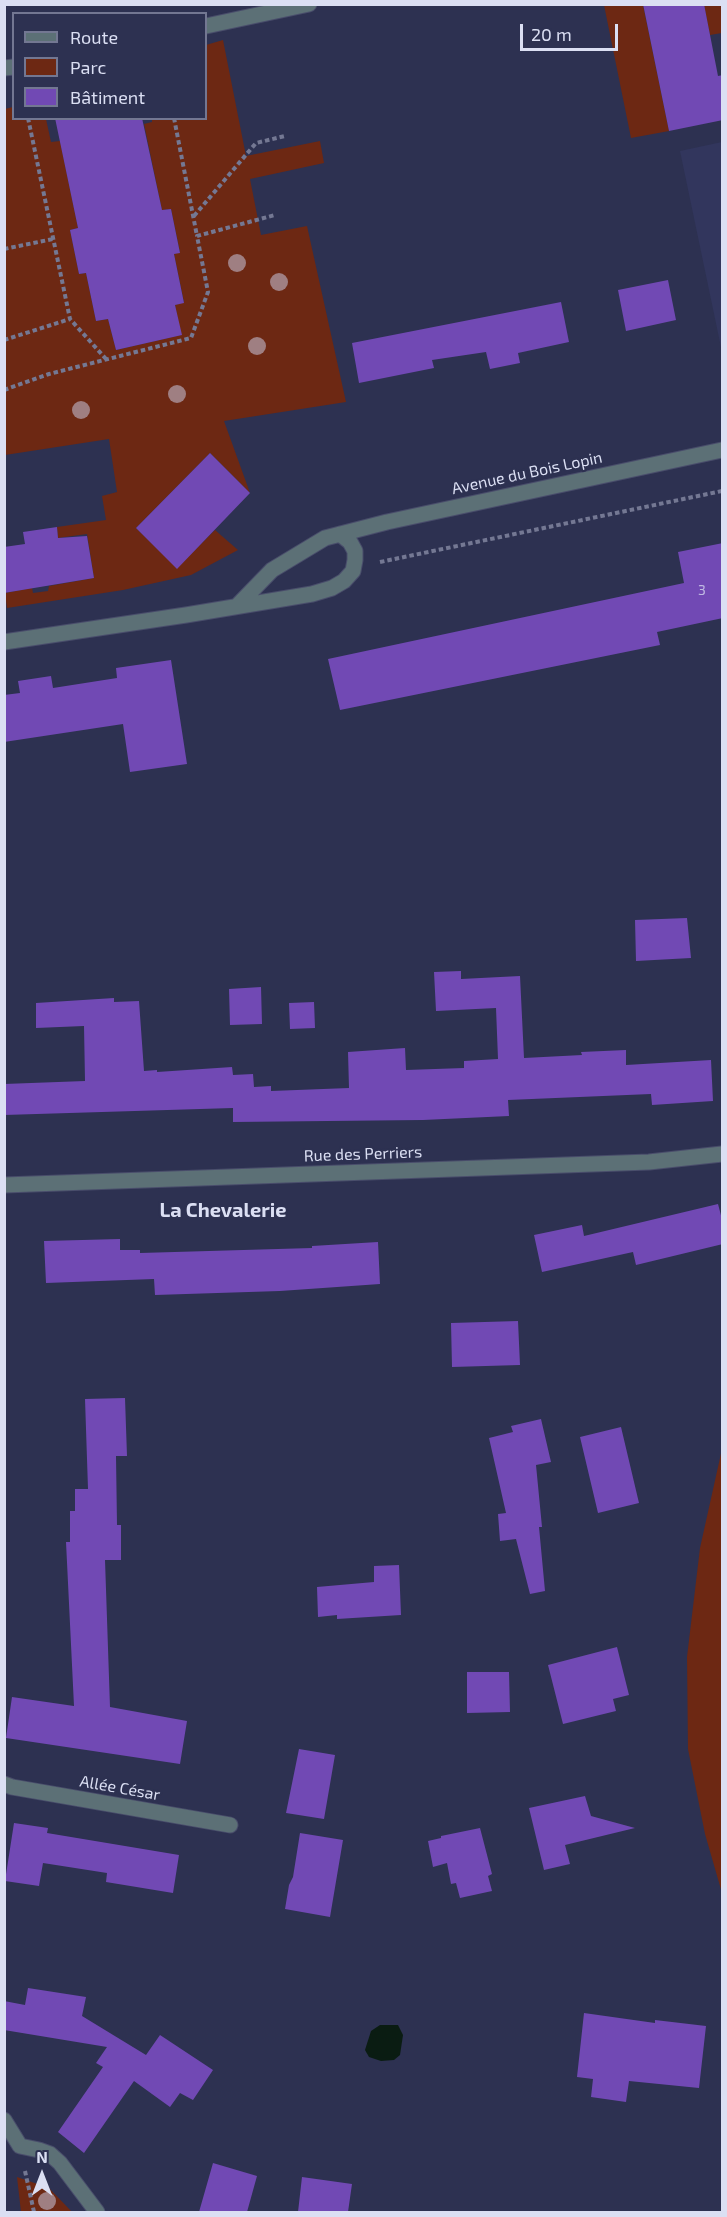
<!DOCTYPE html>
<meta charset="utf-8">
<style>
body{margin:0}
#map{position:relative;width:727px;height:2217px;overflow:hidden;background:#2d3151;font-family:"Exo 2",sans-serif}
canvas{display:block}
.frame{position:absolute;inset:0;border:6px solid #dbdff3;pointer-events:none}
.legend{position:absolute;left:12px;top:12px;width:195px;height:108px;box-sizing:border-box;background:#2d3151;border:2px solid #737792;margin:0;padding:8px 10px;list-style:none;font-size:18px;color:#dbdff3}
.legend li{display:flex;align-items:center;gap:12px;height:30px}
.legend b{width:30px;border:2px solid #737792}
.north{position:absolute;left:12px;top:2145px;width:60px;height:60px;-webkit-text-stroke:4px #2d3151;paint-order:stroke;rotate:0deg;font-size:16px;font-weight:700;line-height:24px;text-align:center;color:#dbdff3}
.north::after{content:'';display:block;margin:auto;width:21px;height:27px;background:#dbdff3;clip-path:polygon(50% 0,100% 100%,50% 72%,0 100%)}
.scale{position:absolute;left:520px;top:24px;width:98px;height:27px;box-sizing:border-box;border:3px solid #dbdff3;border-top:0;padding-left:8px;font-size:18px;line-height:21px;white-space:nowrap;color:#dbdff3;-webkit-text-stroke:4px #2d3151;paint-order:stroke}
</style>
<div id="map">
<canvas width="727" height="2217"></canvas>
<div class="frame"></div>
<ul class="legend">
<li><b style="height:8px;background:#5c7076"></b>Route</li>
<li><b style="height:16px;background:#6d2813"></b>Parc</li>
<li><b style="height:16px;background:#7149b4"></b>Bâtiment</li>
</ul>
<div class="north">N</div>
<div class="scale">20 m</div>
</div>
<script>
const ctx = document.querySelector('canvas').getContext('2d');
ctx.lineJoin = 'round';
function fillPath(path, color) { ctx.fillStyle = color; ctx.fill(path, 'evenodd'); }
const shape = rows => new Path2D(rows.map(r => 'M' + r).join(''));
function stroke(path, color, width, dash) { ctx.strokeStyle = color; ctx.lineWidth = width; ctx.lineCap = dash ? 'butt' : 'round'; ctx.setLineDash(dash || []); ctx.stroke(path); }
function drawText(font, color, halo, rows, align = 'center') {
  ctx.font = font + ' "Exo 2",sans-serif'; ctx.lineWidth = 4.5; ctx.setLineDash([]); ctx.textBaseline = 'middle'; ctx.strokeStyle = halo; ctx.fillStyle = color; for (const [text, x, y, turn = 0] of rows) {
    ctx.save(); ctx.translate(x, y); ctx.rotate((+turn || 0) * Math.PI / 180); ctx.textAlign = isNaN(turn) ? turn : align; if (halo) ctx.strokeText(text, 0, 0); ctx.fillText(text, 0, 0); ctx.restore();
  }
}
const built = shape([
 [722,142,722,352,680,151]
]);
const green = shape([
 [604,5,643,5,669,131,631,138],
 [704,5,722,5,722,33,710,35],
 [223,40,246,156,320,141,324,163,250,179,261,235,307,226,346,402,224,421,250,493,210,453,136,528,177,568,215,530,238,550,191,575,123,590,7,608,5,593,32,588,33,593,48,591,49,586,94,578,87,534,58,538,57,527,106,520,102,496,117,492,109,439,5,455,5,109,13,107,14,118,46,119,51,142,60,141,78,228,70,230,79,274,86,273,96,321,108,319,116,350,181,335,175,305,184,302,174,254,180,252,171,209,162,210,144,124,152,122,152,119,206,118,206,45],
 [722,1449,722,1893,705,1834,688,1749,687,1657,700,1548],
 [17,2177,49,2188,72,2212,21,2212]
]);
const water = shape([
 [380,2025,398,2025,403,2035,400,2055,394,2060,381,2061,369,2057,365,2050,371,2031]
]);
const building = shape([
 [643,4,704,4,718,76,723,75,723,120,669,131],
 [55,118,142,118,162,210,171,209,180,253,174,254,184,303,175,305,182,335,116,350,108,319,96,321,86,273,79,274,70,230,78,228],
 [668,280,676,320,626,331,618,290],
 [561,302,569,342,518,353,520,363,490,369,486,352,432,360,434,368,359,383,352,343],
 [210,453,250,493,177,569,136,528],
 [57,527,58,538,87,536,94,578,4,593,4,547,25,544,23,532],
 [723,543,723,618,657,632,660,645,340,710,328,659,684,583,678,552],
 [171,660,187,764,130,772,123,724,4,742,4,695,20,693,18,681,51,676,53,688,117,678,116,668],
 [687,918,691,958,636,961,635,920],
 [461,971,461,979,520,976,524,1058,582,1055,581,1052,626,1050,626,1065,711,1060,713,1101,652,1105,651,1094,508,1100,509,1116,423,1120,233,1122,233,1108,4,1115,4,1084,85,1081,84,1026,36,1028,36,1003,114,998,114,1002,139,1001,144,1071,157,1070,157,1072,232,1067,233,1075,253,1074,254,1087,271,1086,271,1091,349,1088,348,1052,405,1048,406,1070,464,1068,464,1061,498,1059,496,1008,436,1011,434,972],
 [261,987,262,1024,230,1025,229,989],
 [314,1002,315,1028,290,1029,289,1003],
 [718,1204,723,1223,723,1244,636,1265,633,1252,542,1272,534,1235,582,1225,584,1236],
 [120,1239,120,1250,140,1250,140,1253,312,1248,312,1246,378,1242,380,1284,280,1291,155,1295,154,1279,46,1283,44,1241],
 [518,1321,520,1365,452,1367,451,1323],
 [125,1398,127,1456,116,1456,117,1525,121,1525,121,1560,105,1560,110,1707,187,1721,180,1764,6,1738,12,1697,74,1706,66,1542,70,1542,70,1511,75,1511,75,1489,88,1489,85,1399],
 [541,1419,551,1462,536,1465,542,1527,539,1527,545,1591,530,1594,516,1539,500,1541,498,1514,506,1513,489,1438,513,1432,511,1426],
 [621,1427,639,1503,598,1513,580,1437],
 [399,1565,401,1615,337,1619,337,1615,318,1617,317,1587,374,1582,374,1566],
 [617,1647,629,1695,613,1699,616,1711,563,1724,548,1665],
 [467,1672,509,1672,510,1712,467,1713],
 [299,1749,335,1755,324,1819,286,1813],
 [585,1796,591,1816,635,1828,565,1845,570,1864,544,1870,529,1808],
 [14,1823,48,1828,47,1833,179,1855,173,1893,106,1882,107,1873,43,1863,39,1886,5,1881],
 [480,1828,492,1874,488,1876,492,1891,460,1898,456,1883,451,1884,447,1863,433,1867,428,1841,441,1838,441,1836],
 [300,1833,343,1840,330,1917,285,1909,289,1885,293,1877],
 [28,1988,86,1997,82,2016,146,2055,160,2035,213,2070,193,2100,180,2093,170,2107,134,2081,84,2153,58,2132,103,2067,96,2063,107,2047,4,2030,4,2001,25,2005],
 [584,2013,655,2023,655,2020,706,2026,699,2088,629,2081,626,2102,591,2097,593,2079,577,2077],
 [213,2163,257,2176,247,2212,199,2212],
 [302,2177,352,2184,348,2212,298,2212]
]);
const path = shape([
 [28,118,70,319,106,359],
 [174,118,197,236],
 [194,216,256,143,285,136],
 [4,249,53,239],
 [4,340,70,319],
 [4,390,49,374,191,338,208,292,197,236,275,215],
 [380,562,722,491],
 [25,2171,34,2212]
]);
const street = shape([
 [206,26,309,4],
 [4,68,14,67],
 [238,605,272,570,325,538,387,522,722,450],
 [4,642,186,615,312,594,332,588,344,581,353,571,355,560,355,551,350,542,340,534],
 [4,1185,649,1162,722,1154],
 [4,1784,12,1787,230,1825],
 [4,2120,20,2146,39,2150,50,2154,60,2163,97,2212]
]);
const trees = [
 [237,263],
 [279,282],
 [257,346],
 [177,394],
 [81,410],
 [47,2201]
];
const numberNames = [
 ["3",702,590]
];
const streetNames = [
 ["Avenue du Bois Lopin",527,473,-12],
 ["Rue des Perriers",363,1154,-2],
 ["Allée César",120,1788,10]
];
const quarterNames = [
 ["La Chevalerie",223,1210]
];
fillPath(built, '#32365d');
fillPath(green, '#6d2813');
fillPath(water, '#0a1c12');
fillPath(building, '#7149b4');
stroke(street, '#494d6b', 17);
stroke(path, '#747893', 4, [4.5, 3]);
stroke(street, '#5c7076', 15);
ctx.fillStyle = '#9f7f82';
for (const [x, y] of trees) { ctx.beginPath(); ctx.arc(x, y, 9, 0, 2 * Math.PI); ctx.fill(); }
drawText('14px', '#c0bae3', null, numberNames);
drawText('16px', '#dbdff3', '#2d3151', streetNames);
drawText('bold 20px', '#dbdff3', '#2d3151', quarterNames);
</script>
